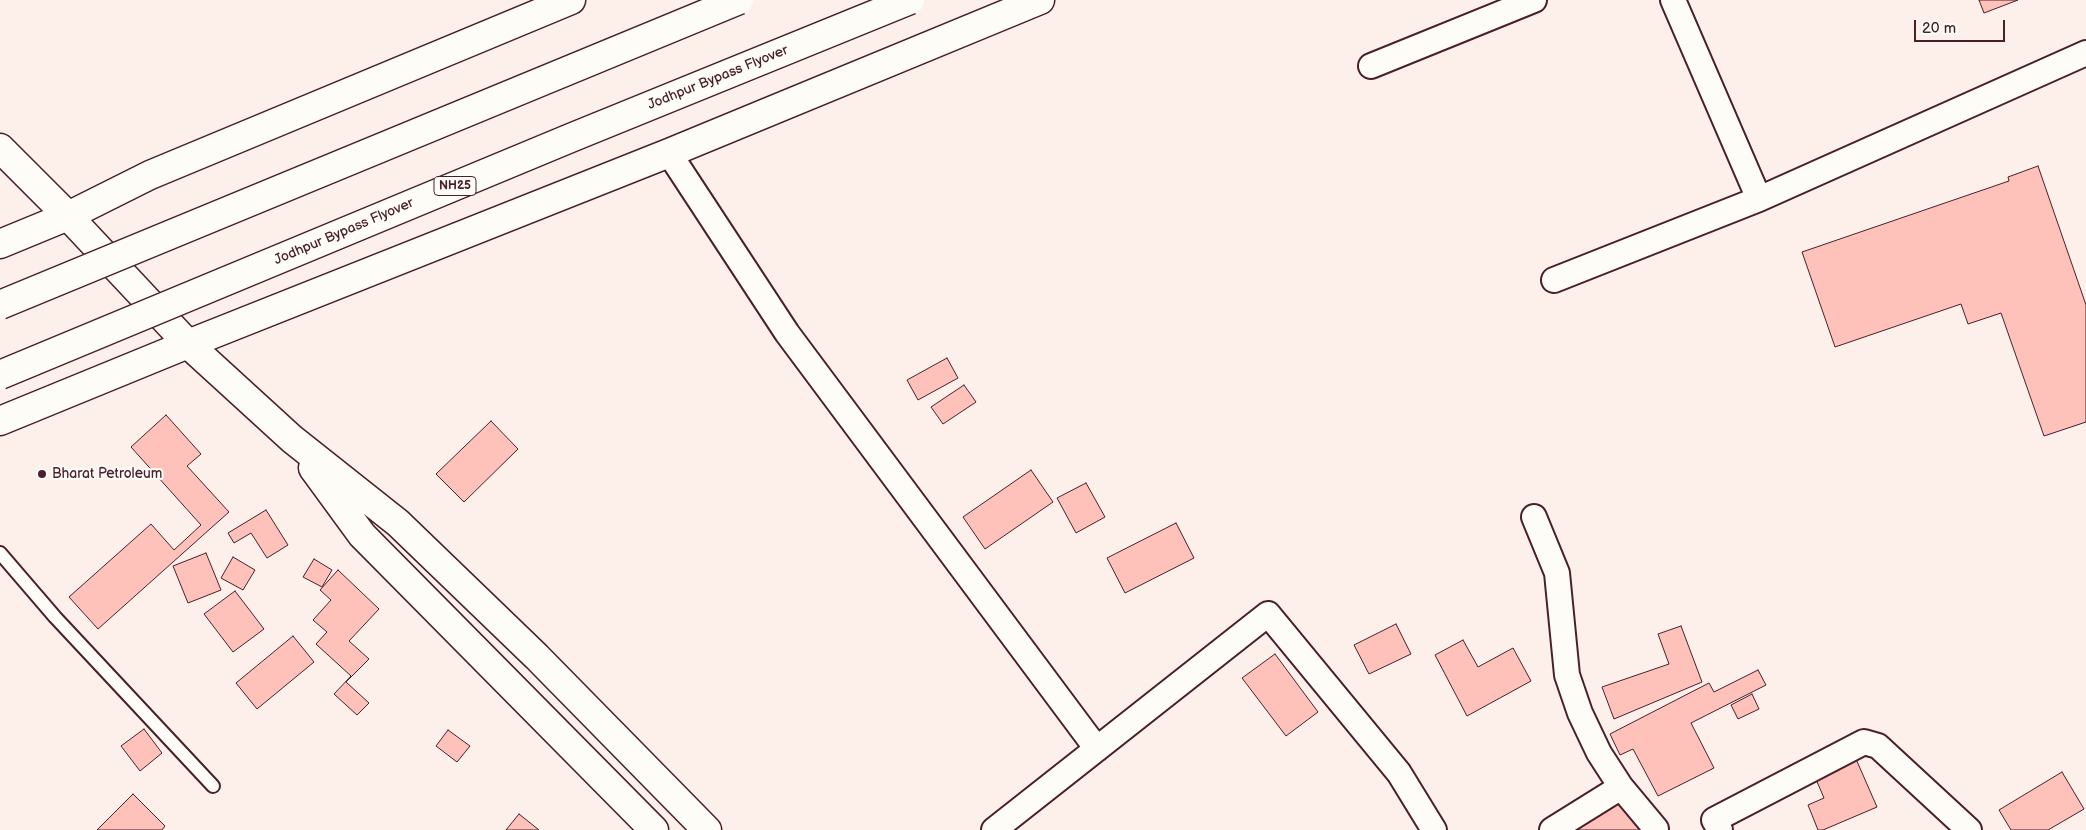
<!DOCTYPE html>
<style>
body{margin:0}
#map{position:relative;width:2086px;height:830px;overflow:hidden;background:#fdf0eb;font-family:"Balsamiq Sans",sans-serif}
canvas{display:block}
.scale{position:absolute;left:1914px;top:20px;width:91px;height:22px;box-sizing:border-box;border:2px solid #4a1f2b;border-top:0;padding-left:6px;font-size:15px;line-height:18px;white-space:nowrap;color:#4a1f2b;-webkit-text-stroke:4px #fdfcf7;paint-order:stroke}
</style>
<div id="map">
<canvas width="2086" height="830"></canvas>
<div class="scale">20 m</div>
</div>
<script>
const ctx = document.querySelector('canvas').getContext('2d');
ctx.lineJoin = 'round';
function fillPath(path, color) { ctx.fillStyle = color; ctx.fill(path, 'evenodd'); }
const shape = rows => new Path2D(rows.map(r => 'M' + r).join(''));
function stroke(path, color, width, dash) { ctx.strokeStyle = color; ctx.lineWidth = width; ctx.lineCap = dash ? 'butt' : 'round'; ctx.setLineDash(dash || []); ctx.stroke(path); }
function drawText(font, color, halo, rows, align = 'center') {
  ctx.font = font + ' "Balsamiq Sans",sans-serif'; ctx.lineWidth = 4; ctx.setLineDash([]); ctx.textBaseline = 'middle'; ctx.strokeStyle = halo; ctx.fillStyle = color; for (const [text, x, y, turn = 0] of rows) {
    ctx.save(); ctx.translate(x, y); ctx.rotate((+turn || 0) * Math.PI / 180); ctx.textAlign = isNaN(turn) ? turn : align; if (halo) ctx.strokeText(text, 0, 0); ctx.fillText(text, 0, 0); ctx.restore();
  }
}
const building = shape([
 [1979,0,2018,0,1984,13,1979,0],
 [2038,166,2086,305,2086,422,2044,436,2001,313,1968,324,1961,304,1835,347,1802,252,2009,181,2008,177,2038,166],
 [947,358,958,378,918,400,907,380,947,358],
 [964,385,976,402,943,424,931,407,964,385],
 [166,415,201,454,187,466,229,512,98,629,69,597,151,524,174,550,201,525,131,447,166,415],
 [491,421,518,449,464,502,436,474,491,421],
 [1031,470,1053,502,985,549,963,517,1031,470],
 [1086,483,1105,517,1076,533,1057,498,1086,483],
 [266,510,288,545,267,558,251,533,234,543,228,533,266,510],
 [1176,523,1194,558,1125,593,1107,558,1176,523],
 [206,553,221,590,188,603,173,566,206,553],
 [233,557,255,570,243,590,221,578,233,557],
 [314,559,332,570,322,587,303,577,314,559],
 [338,570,379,609,349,641,369,659,346,682,369,703,357,715,334,694,351,676,316,644,327,632,313,620,331,600,320,590,338,570],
 [235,591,264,629,233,652,204,614,235,591],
 [1396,624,1411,654,1369,674,1354,645,1396,624],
 [1681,626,1702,682,1614,719,1602,687,1669,664,1658,634,1681,626],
 [293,636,314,662,257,709,236,683,293,636],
 [1463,640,1478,667,1513,648,1531,681,1467,716,1435,655,1463,640],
 [1275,654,1318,712,1286,736,1242,678,1275,654],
 [1758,670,1766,685,1691,723,1714,768,1658,796,1633,749,1620,755,1610,734,1709,683,1714,692,1758,670],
 [1752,694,1759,709,1738,719,1731,705,1752,694],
 [144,729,162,753,140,771,121,746,144,729],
 [448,730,470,746,457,762,436,746,448,730],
 [1856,759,1877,807,1823,830,1818,830,1808,805,1824,798,1815,777,1856,759],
 [2062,772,2084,809,2048,830,2011,830,1999,810,2062,772],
 [1619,791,1643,830,1568,830,1619,791],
 [133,794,165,826,162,830,97,830,133,794],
 [519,814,539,830,506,830,519,814]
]);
const service = shape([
 [0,553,55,617,213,786]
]);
const minor = shape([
 [1673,0,1759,199,2086,53],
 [1371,66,1534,0],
 [669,153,787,333,1097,749],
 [1554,280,1759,199],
 [1534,517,1557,573,1567,675,1580,713,1599,753,1621,787,1656,829],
 [994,830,1268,614,1399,773,1434,830],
 [1552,830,1621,787],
 [1720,830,1714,820,1864,742,1878,746,1969,830]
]);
const tertiary = shape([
 [0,244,68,216,150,175,571,0],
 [0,421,188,344,669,153,1040,0]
]);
const secondary = shape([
 [0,148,68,216,188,344,292,439,398,523,537,657,707,830],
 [313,468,362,535,654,830]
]);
const trunkBridge = shape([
 [0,305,739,0],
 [0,375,573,137,910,0]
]);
const markers = [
 [42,474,5,"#4a1f2b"]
];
const shields = [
 [455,186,42]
];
const shieldNames = [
 ["NH25",455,186]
];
const streetNames = [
 ["Jodhpur Bypass Flyover",718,78,-22],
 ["Jodhpur Bypass Flyover",344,232,-23]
];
const poiNames = [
 ["Bharat Petroleum",52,474]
];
fillPath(building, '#fec2ba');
stroke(building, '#4a1f2b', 1);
stroke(service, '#4a1f2b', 16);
stroke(minor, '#4a1f2b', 28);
stroke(tertiary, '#4a1f2b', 31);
stroke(secondary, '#4a1f2b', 31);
stroke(service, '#fdfcf7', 12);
stroke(minor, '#fdfcf7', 24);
stroke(tertiary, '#fdfcf7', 28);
stroke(secondary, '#fdfcf7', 28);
stroke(trunkBridge, '#4a1f2b', 31, []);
stroke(trunkBridge, '#fdfcf7', 28);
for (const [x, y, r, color] of markers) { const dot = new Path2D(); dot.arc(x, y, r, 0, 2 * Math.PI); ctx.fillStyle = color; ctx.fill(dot); stroke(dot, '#fdfcf7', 2); }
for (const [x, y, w] of shields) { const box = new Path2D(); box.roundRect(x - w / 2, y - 9.5, w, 19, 4); ctx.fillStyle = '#fdfcf7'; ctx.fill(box); stroke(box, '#4a1f2b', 1); }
drawText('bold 12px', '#4a1f2b', null, shieldNames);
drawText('14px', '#4a1f2b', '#fdfcf7', streetNames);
drawText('14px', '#4a1f2b', '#fdfcf7', poiNames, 'left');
</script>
